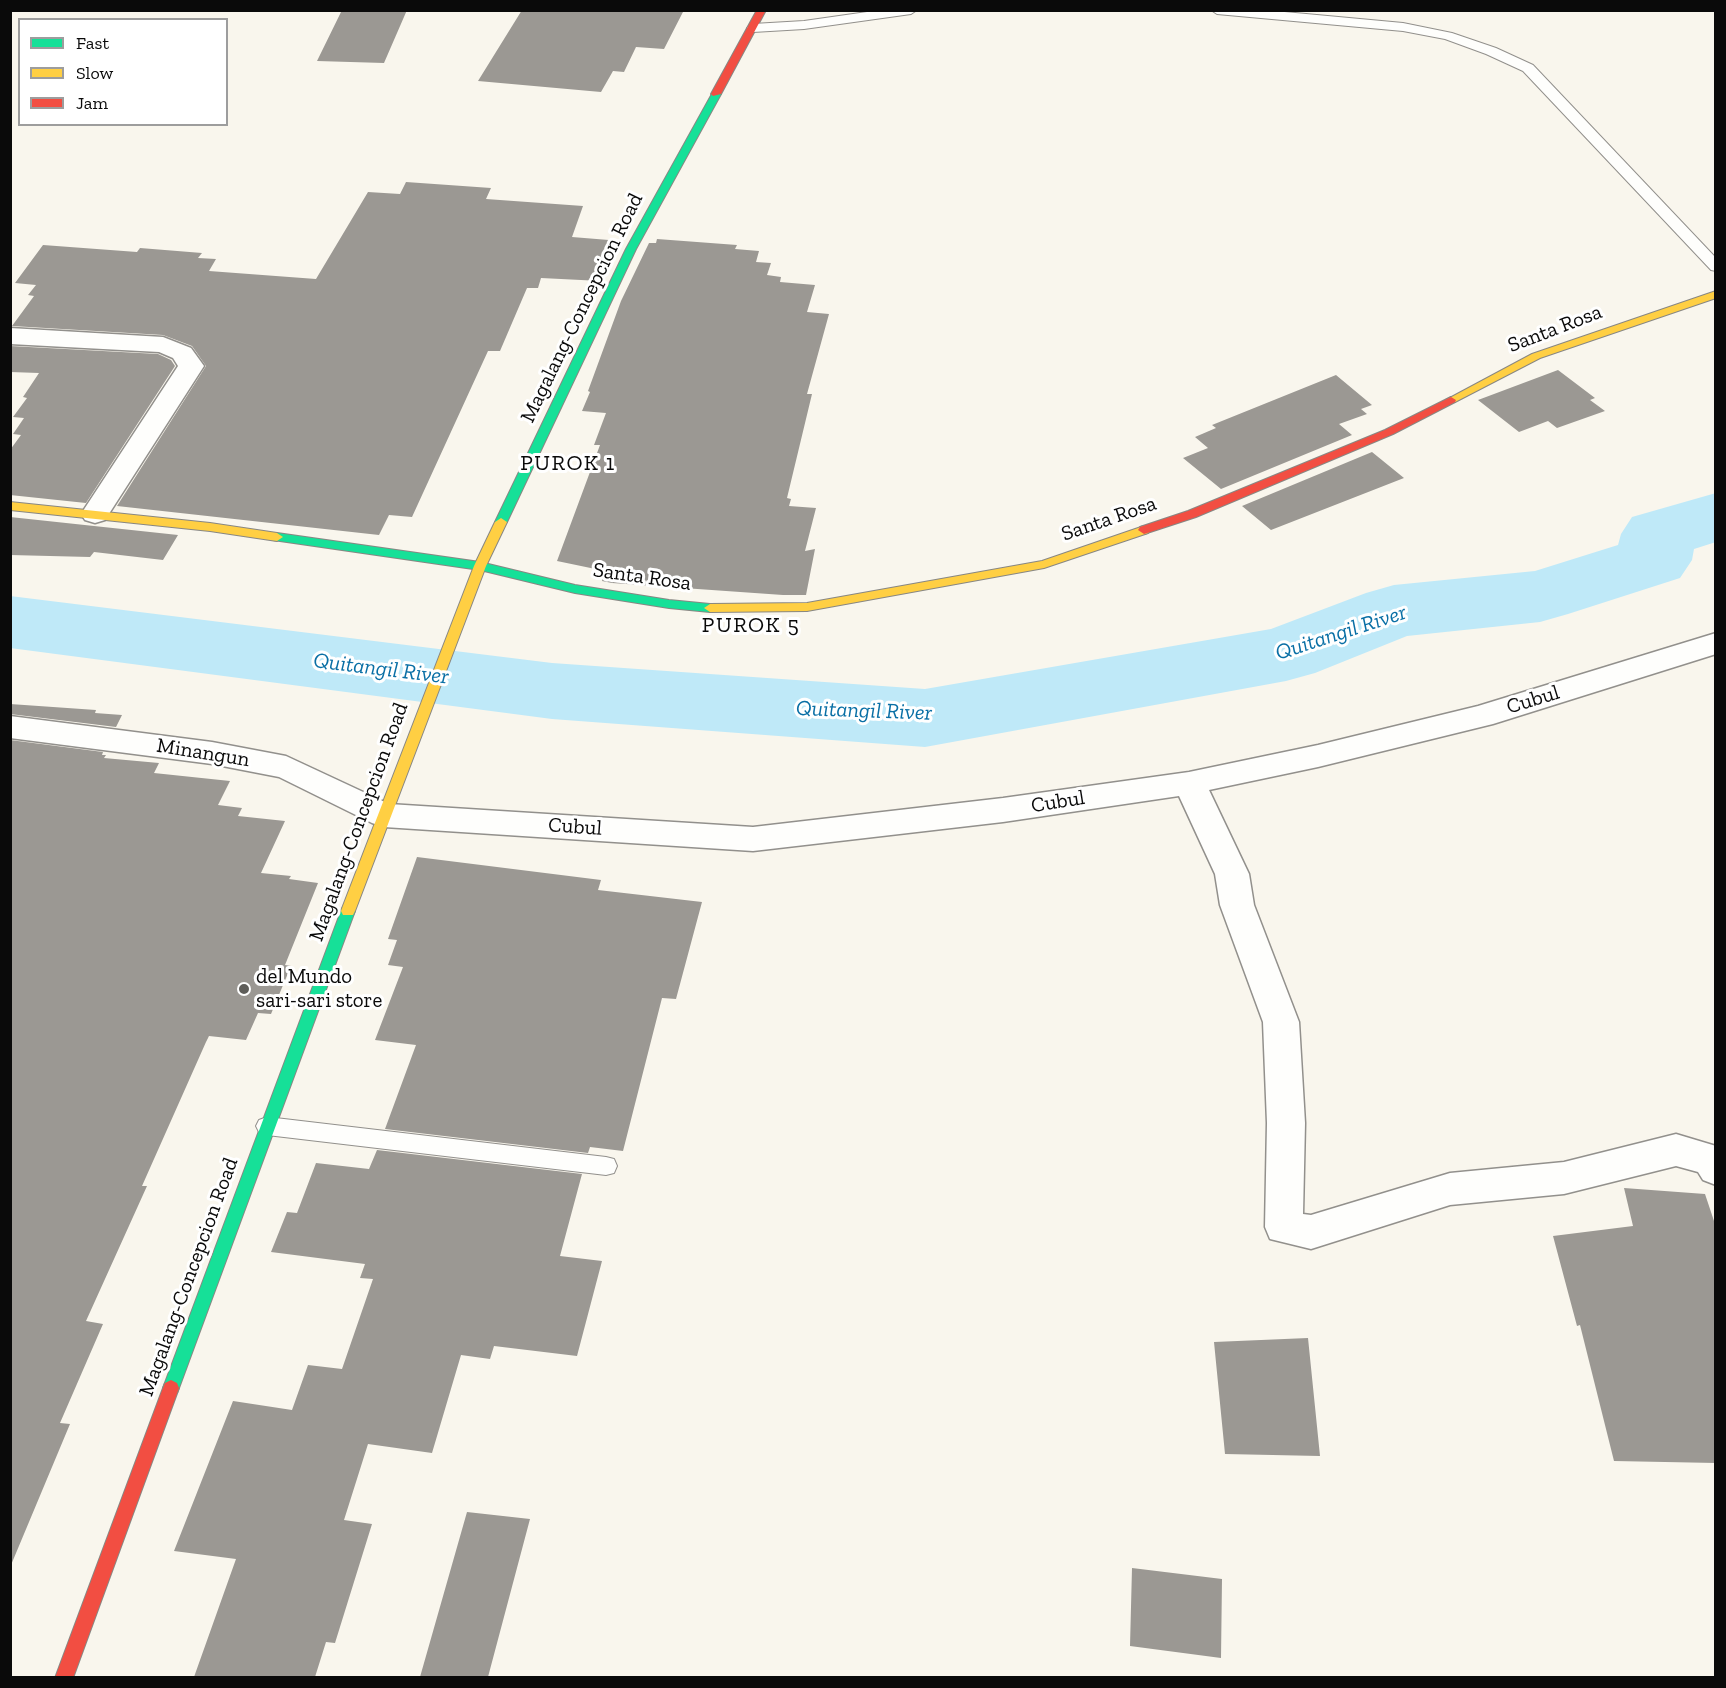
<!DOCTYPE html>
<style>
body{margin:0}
#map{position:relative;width:1726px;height:1688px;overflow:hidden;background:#f9f6ed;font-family:"Zilla Slab",serif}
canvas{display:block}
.frame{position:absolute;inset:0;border:12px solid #0a0a0a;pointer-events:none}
.legend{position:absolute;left:18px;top:18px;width:210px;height:108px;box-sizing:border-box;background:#fff;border:2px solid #9d9d9d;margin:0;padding:8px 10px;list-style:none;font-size:18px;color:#0a0a0a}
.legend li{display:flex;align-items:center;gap:12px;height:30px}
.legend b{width:30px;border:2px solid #9d9d9d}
</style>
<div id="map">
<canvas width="1726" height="1688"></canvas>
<div class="frame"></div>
<ul class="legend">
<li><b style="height:8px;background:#16e098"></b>Fast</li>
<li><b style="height:8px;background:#ffcf43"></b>Slow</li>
<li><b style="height:8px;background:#f24e42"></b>Jam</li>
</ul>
</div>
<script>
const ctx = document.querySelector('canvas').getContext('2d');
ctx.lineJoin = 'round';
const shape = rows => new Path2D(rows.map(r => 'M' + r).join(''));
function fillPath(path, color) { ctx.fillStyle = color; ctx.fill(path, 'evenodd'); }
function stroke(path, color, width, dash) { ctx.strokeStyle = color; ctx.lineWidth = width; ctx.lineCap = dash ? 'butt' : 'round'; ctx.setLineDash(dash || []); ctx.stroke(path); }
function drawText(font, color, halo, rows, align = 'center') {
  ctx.font = font + ' "Zilla Slab",serif'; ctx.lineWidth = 6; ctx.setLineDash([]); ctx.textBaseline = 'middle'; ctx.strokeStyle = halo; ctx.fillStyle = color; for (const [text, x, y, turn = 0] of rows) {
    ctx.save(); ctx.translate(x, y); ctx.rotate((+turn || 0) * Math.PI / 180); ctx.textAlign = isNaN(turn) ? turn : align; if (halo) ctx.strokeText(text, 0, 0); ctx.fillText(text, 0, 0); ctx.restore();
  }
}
const river = shape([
 [1716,493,1716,542,1694,549,1692,560,1680,578,1568,614,1540,622,1407,636,1315,673,1286,681,925,747,552,719,10,648,10,596,552,663,925,689,1271,629,1366,593,1394,585,1535,571,1618,545,1621,534,1632,517,1716,493]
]);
const building = shape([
 [342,10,407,10,384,63,317,61],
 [522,10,684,10,664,49,636,47,624,72,613,71,601,92,478,81],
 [406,182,491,188,486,199,583,206,572,237,621,241,601,281,541,278,538,288,527,288,500,351,488,351,412,517,389,515,379,535,117,506,206,366,192,346,163,335,12,326,34,296,28,295,36,285,15,283,43,245,137,252,140,248,202,253,198,258,216,259,209,271,316,279,368,192,400,194],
 [657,239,737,245,735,249,759,251,756,262,771,263,767,275,781,277,780,282,815,285,807,312,829,314,807,394,812,394,787,498,791,499,789,506,816,508,805,551,815,549,806,595,783,595,612,583,602,581,605,571,557,561,600,445,594,445,606,413,582,411,590,392,588,391,621,301,649,243,656,243],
 [10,346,158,354,171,360,175,366,86,503,10,495,10,450,21,435,13,434,24,418,13,417,27,398,23,397,39,373,10,372],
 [1558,370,1595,398,1590,400,1605,411,1557,428,1548,421,1519,432,1478,400],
 [1336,375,1372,405,1361,409,1367,414,1339,424,1352,435,1221,489,1183,458,1208,448,1195,437,1216,428,1212,425],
 [1372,452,1404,478,1271,530,1242,506],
 [10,517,178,535,163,560,94,552,90,557,10,555],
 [10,704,96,710,95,713,122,715,116,727,10,714],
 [10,740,103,752,102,755,106,755,104,758,159,763,154,773,230,781,218,805,242,808,238,816,285,821,261,873,291,876,289,879,318,883,285,965,291,966,271,1014,258,1013,246,1040,209,1036,206,1042,142,1186,147,1186,86,1321,103,1324,60,1423,70,1424,11,1565],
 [417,857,601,880,598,890,702,902,676,999,662,998,623,1151,590,1147,588,1153,385,1129,416,1045,375,1040,403,967,388,965,397,940,388,939],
 [377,1150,582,1174,560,1256,602,1261,577,1356,494,1346,490,1359,461,1355,432,1453,368,1444,344,1520,372,1524,335,1643,326,1642,315,1677,194,1677,236,1559,174,1551,233,1401,292,1410,308,1365,342,1369,373,1279,360,1278,365,1264,271,1252,287,1212,297,1213,316,1163,369,1169],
 [1624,1188,1705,1194,1716,1227,1716,1463,1614,1461,1580,1325,1577,1326,1553,1236,1633,1226],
 [1308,1338,1320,1456,1225,1454,1214,1342],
 [467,1512,530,1519,488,1677,420,1677],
 [1132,1568,1222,1579,1221,1658,1130,1646]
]);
const lane = shape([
 [881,10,917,10,911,14,804,29,753,32,747,28,753,24,804,21,881,10],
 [1211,10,1263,10,1403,23,1452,33,1496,48,1533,65,1716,258,1716,271,1711,270,1523,71,1486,54,1445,39,1403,31,1217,14,1211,10],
 [267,1117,606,1157,614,1159,617,1166,614,1173,606,1175,267,1135,259,1132,256,1126,259,1120,267,1117]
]);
const street = shape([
 [10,328,163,337,191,348,204,366,105,520,95,523,85,520,81,514,178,366,173,358,159,352,10,344,10,328],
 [1716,633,1716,654,1493,724,1318,767,1209,790,1249,874,1254,905,1299,1022,1305,1123,1303,1214,1311,1215,1450,1173,1564,1162,1676,1134,1716,1146,1716,1185,1703,1180,1698,1172,1676,1166,1564,1194,1450,1205,1311,1249,1270,1239,1265,1227,1267,1123,1263,1022,1220,905,1215,874,1179,796,1003,822,753,851,384,827,372,823,279,777,212,764,10,738,10,716,212,742,286,756,389,804,753,827,1003,798,1189,772,1318,745,1478,706,1716,633]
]);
const fast = shape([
 [713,92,721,94,636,249,507,522,501,526,497,525,495,522,626,249,713,92],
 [277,533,480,562,575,585,669,600,710,604,716,608,710,612,669,608,575,593,480,570,273,540,271,537,277,533],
 [348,906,353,907,355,911,179,1388,177,1393,171,1396,165,1393,163,1388,341,911,343,907,348,906]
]);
const slow = shape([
 [1716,291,1716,298,1540,358,1455,402,1447,402,1446,400,1532,354,1716,291],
 [10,502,210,523,277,533,283,537,277,541,210,531,10,510,10,502],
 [501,518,507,522,486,566,355,911,353,915,343,915,341,911,474,566,495,522,501,518],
 [1144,526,1150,530,1148,533,1044,568,807,611,710,612,704,608,710,604,807,603,1042,561,1144,526]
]);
const jam = shape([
 [757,10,766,10,721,94,713,96,711,94,757,10],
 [1451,397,1456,400,1455,402,1393,434,1196,517,1144,534,1138,530,1140,527,1188,511,1385,430,1451,397],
 [171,1380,177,1383,179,1388,73,1678,55,1678,163,1388,165,1383,171,1380]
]);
const markers = [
 [244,989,6,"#5e5d59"]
];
const streetNames = [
 ["Magalang-Concepcion Road",582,308,-64],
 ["Santa Rosa",1555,329,-21],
 ["Santa Rosa",1109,519,-19],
 ["Santa Rosa",642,577,8],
 ["Cubul",1533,700,-17],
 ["Minangun",203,753,9],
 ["Cubul",1058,802,-9],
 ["Magalang-Concepcion Road",359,822,-70],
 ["Cubul",575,827,4],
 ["Magalang-Concepcion Road",189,1277,-70]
];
const poiNames = [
 ["del Mundo",256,977],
 ["sari-sari store",256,1001]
];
const neighbourhoodNames = [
 ["PUROK 1",568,464],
 ["PUROK 5",751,626]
];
const waterNames = [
 ["Quitangil River",1341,633,-18],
 ["Quitangil River",381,669,7],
 ["Quitangil River",864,711,2]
];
fillPath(river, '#bfe9f8');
fillPath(building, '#9b9893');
stroke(lane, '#92908c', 2);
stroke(street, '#92908c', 3);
stroke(fast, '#888783', 2);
stroke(slow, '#888783', 2);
stroke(jam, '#888783', 2);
fillPath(lane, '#fefefc');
fillPath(street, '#fefefc');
fillPath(fast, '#16e098');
fillPath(slow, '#ffcf43');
fillPath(jam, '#f24e42');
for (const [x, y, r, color] of markers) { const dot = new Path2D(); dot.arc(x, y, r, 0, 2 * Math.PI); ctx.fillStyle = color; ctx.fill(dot); stroke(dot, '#fff', 2); }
drawText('21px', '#0a0a0a', '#fff', streetNames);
drawText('21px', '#0a0a0a', '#fff', poiNames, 'left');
ctx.letterSpacing = '1.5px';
drawText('22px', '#0a0a0a', '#fff', neighbourhoodNames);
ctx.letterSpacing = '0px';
drawText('italic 22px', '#096fa5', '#fff', waterNames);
</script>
